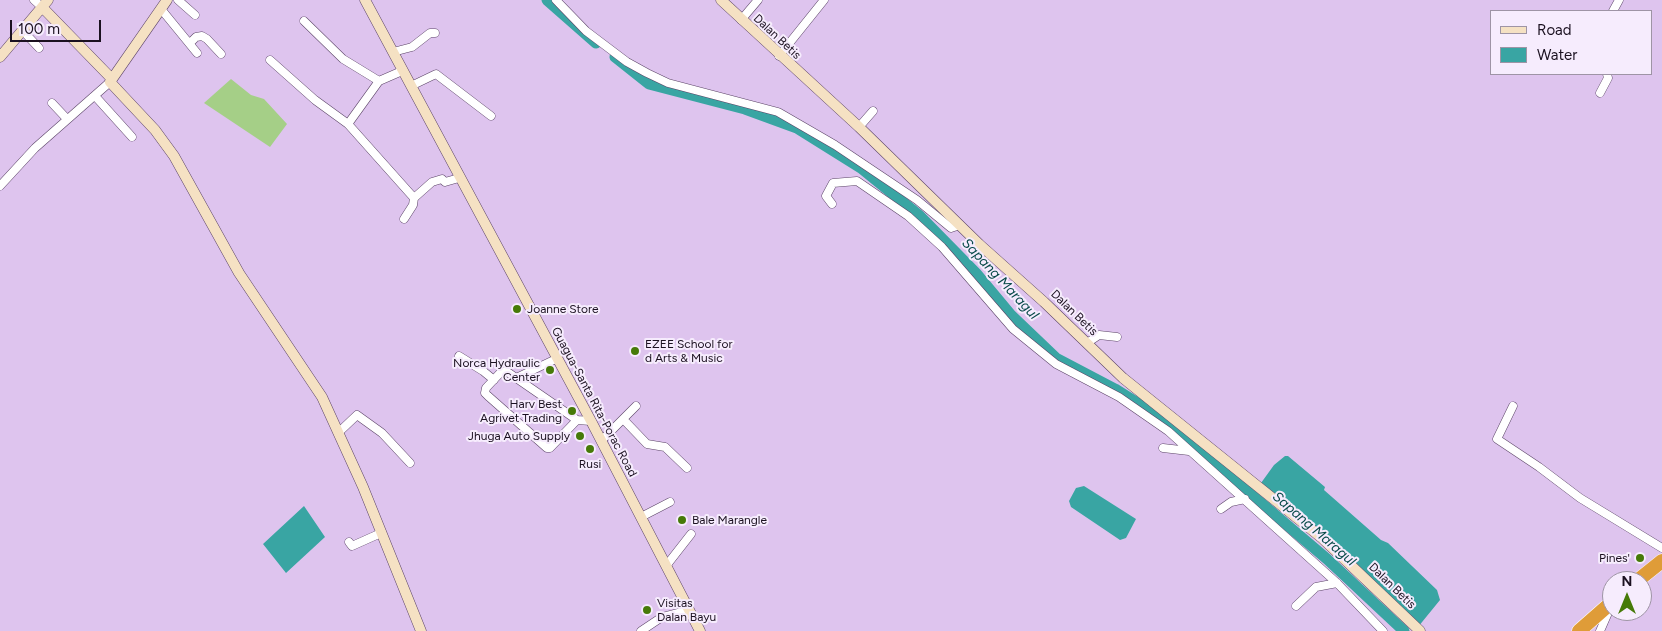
<!DOCTYPE html>
<style>
body{margin:0}
#map{position:relative;width:1662px;height:631px;overflow:hidden;background:#dec4ee;font-family:Figtree,sans-serif}
canvas{display:block}
.legend{position:absolute;left:1490px;top:10px;width:162px;height:65px;box-sizing:border-box;background:#f6ecfd;border:1px solid #9e94a5;margin:0;padding:6px 9px;list-style:none;font-size:15px;color:#1b1120}
.legend li{display:flex;align-items:center;gap:10px;height:25px}
.legend b{width:25px;border:1px solid #9e94a5}
.north{position:absolute;left:1602px;top:571px;width:50px;height:50px;box-sizing:border-box;background:#f6ecfd;border:1px solid #9e94a5;border-radius:50%;rotate:0deg;font-size:14px;font-weight:700;line-height:20px;text-align:center;color:#1b1120}
.north::after{content:'';display:block;margin:auto;width:18px;height:22px;background:#467a08;clip-path:polygon(50% 0,100% 100%,50% 72%,0 100%)}
.scale{position:absolute;left:10px;top:20px;width:91px;height:22px;box-sizing:border-box;border:2px solid #1b1120;border-top:0;padding-left:6px;font-size:15px;line-height:18px;white-space:nowrap;color:#1b1120;-webkit-text-stroke:4px #f6ecfd;paint-order:stroke}
</style>
<div id="map">
<canvas width="1662" height="631"></canvas>
<ul class="legend">
<li><b style="height:6px;background:#f5e1c3"></b>Road</li>
<li><b style="height:14px;background:#39a5a3"></b>Water</li>
</ul>
<div class="north">N</div>
<div class="scale">100 m</div>
</div>
<script>
const ctx = document.querySelector('canvas').getContext('2d');
ctx.lineJoin = 'round';
function fillPath(path, color) { ctx.fillStyle = color; ctx.fill(path, 'evenodd'); }
const shape = rows => new Path2D(rows.map(r => 'M' + r).join(''));
function stroke(path, color, width, dash) { ctx.strokeStyle = color; ctx.lineWidth = width; ctx.lineCap = dash ? 'butt' : 'round'; ctx.setLineDash(dash || []); ctx.stroke(path); }
function drawText(font, color, halo, rows, align = 'center') {
  ctx.font = font + ' Figtree,sans-serif'; ctx.lineWidth = 4; ctx.setLineDash([]); ctx.textBaseline = 'middle'; ctx.strokeStyle = halo; ctx.fillStyle = color; for (const [text, x, y, turn = 0] of rows) {
    ctx.save(); ctx.translate(x, y); ctx.rotate((+turn || 0) * Math.PI / 180); ctx.textAlign = isNaN(turn) ? turn : align; if (halo) ctx.strokeText(text, 0, 0); ctx.fillText(text, 0, 0); ctx.restore();
  }
}
const green = shape([
 [231,79,251,95,264,99,287,124,270,147,204,103]
]);
const water = shape([
 [1285,456,1288,456,1325,487,1324,490,1381,540,1388,543,1437,590,1440,600,1418,627,1261,483,1274,465],
 [1084,486,1136,519,1126,538,1120,540,1071,507,1069,501,1076,488],
 [304,506,325,537,286,573,263,544]
]);
const river = shape([
 [547,0,596,43],
 [615,57,649,84,745,109,797,128,861,168,920,216,976,273,1011,315,1056,358,1115,389,1161,418,1327,559,1404,631]
]);
const street = shape([
 [34,0,43,8],
 [178,0,195,15],
 [556,0,586,31,627,62,647,73,668,83,778,112,835,145,917,200,951,228,960,225],
 [161,9,197,53],
 [1613,11,1619,0],
 [741,20,758,0],
 [304,21,343,59,379,81],
 [23,31,39,48],
 [190,43,196,37,202,36,207,39,221,54],
 [393,52,412,47,430,33,435,33],
 [779,56,824,0],
 [270,60,315,100,348,124,414,198,432,182,442,179,445,182,459,178],
 [411,86,436,74,491,116],
 [1600,93,1608,78,1607,74],
 [95,96,132,137],
 [52,103,67,119],
 [348,124,379,81,402,71],
 [859,127,873,111],
 [0,186,35,148,110,82],
 [832,204,826,196,833,183,857,181,908,216,942,247,1013,329,1056,364,1119,397,1168,431,1337,583,1383,631],
 [404,219,413,205,414,198],
 [1087,343,1099,335,1117,337],
 [459,356,483,371,494,380],
 [516,378,556,359],
 [1513,406,1497,439,1539,467,1580,498,1662,548],
 [577,420,550,448,547,448,488,396,485,393,486,388,501,372,506,371,577,420,591,421],
 [624,420,647,444,665,447,687,468],
 [339,432,357,415,382,433,410,463],
 [601,441,636,406],
 [1163,448,1189,451],
 [1221,509,1231,502,1245,499],
 [641,517,670,502],
 [349,542,352,546,381,533],
 [666,566,691,534],
 [1296,606,1316,587,1337,583],
 [641,631,662,617,689,610],
 [1600,631,1611,606]
]);
const secondary = shape([
 [167,0,110,82,155,130,174,156,239,273,322,397,363,487,421,631],
 [365,0,591,421,700,631],
 [721,0,859,127,979,244,1044,302,1123,378,1322,538,1420,631],
 [43,8,112,79],
 [0,57,48,0]
]);
const highway = shape([
 [1637,581,1662,561],
 [1579,631,1612,602]
]);
const markers = [
 [517,309,5,"#467a08"],
 [635,351,5,"#467a08"],
 [550,370,5,"#467a08"],
 [572,411,5,"#467a08"],
 [580,436,5,"#467a08"],
 [590,449,5,"#467a08"],
 [682,520,5,"#467a08"],
 [1640,558,5,"#467a08"],
 [647,610,5,"#467a08"]
];
const streetNames = [
 ["Dalan Betis",777,37,43],
 ["Dalan Betis",1074,313,44],
 ["Guagua-Santa Rita-Porac Road",594,402,62],
 ["Dalan Betis",1392,586,44]
];
const poiNames = [
 ["Joanne Store",527,309],
 ["EZEE School for",645,344],
 ["d Arts & Music",645,358],
 ["Norca Hydraulic",540,363,"right"],
 ["Center",540,377,"right"],
 ["Harv Best",562,404,"right"],
 ["Agrivet Trading",562,418,"right"],
 ["Jhuga Auto Supply",570,436,"right"],
 ["Rusi",590,464,"center"],
 ["Bale Marangle",692,520],
 ["Pines'",1630,558,"right"],
 ["Visitas",657,603],
 ["Dalan Bayu",657,617]
];
const waterNames = [
 ["Sapang Maragul",1000,279,47],
 ["Sapang Maragul",1314,529,41]
];
fillPath(green, '#a5cf87');
fillPath(water, '#39a5a3');
stroke(river, '#39a5a3', 11);
stroke(street, '#5b4467', 9);
stroke(secondary, '#5b4467', 11);
stroke(highway, '#fff', 15);
stroke(street, '#fff', 8);
stroke(secondary, '#f5e1c3', 10);
stroke(highway, '#df9c38', 14);
for (const [x, y, r, color] of markers) { const dot = new Path2D(); dot.arc(x, y, r, 0, 2 * Math.PI); ctx.fillStyle = color; ctx.fill(dot); stroke(dot, '#f6ecfd', 2); }
drawText('12px', '#1b1120', '#f6ecfd', streetNames);
drawText('12px', '#1b1120', '#f6ecfd', poiNames, 'left');
drawText('italic 14px', '#074948', '#f6ecfd', waterNames);
</script>
